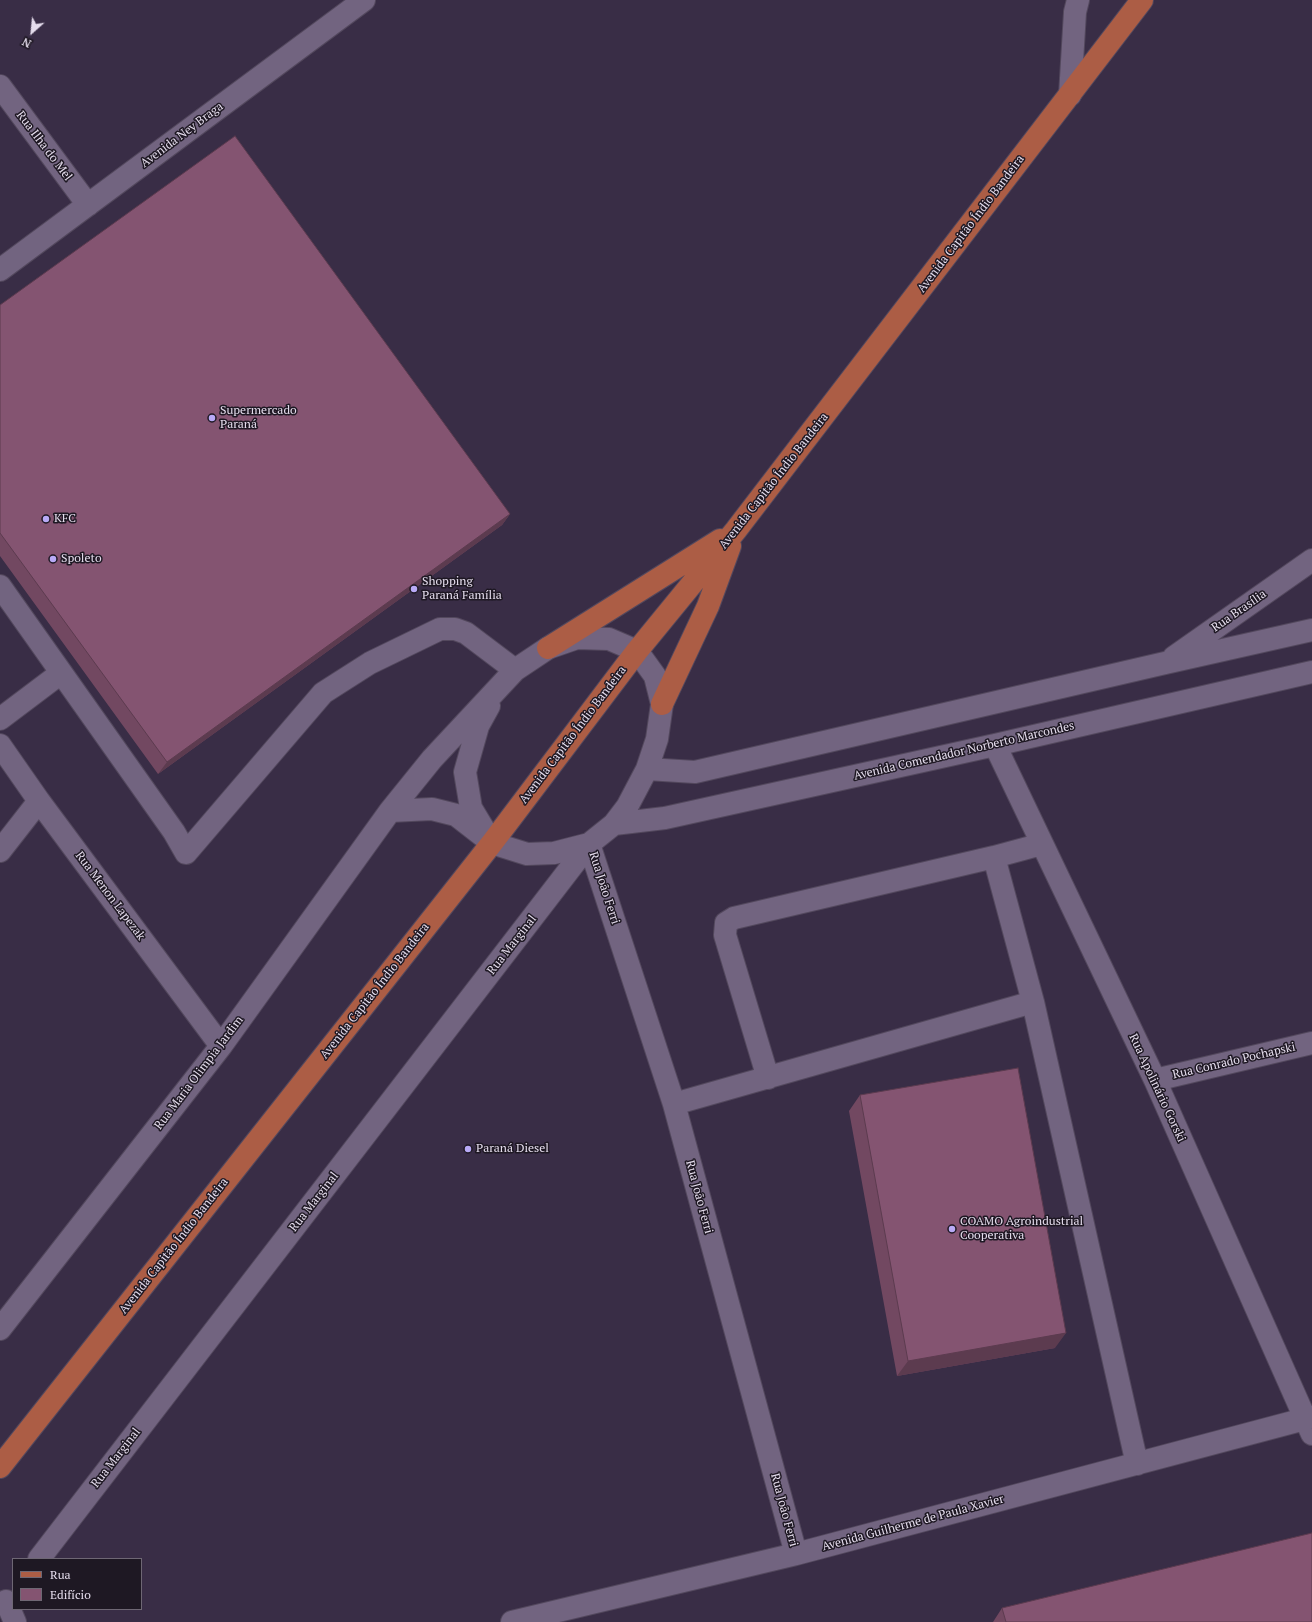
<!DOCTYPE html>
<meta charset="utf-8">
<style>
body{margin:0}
#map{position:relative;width:1312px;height:1622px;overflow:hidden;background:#392d46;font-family:"PT Serif",serif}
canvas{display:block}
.legend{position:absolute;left:12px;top:1558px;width:130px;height:52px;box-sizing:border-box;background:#1e1823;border:1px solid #6e6774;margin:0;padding:5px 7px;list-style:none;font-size:12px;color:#e5dded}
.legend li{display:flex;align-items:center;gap:8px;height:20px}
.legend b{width:20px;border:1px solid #6e6774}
.north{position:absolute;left:12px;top:12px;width:40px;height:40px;-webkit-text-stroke:3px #1e1823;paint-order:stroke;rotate:207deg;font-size:11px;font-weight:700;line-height:16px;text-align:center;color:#e5dded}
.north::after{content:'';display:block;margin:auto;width:14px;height:18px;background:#e5dded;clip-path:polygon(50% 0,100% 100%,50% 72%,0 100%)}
</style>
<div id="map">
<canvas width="1312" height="1622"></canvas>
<ul class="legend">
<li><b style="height:5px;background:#ac5d45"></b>Rua</li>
<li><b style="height:11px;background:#845471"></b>Edifício</li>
</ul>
<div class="north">N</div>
</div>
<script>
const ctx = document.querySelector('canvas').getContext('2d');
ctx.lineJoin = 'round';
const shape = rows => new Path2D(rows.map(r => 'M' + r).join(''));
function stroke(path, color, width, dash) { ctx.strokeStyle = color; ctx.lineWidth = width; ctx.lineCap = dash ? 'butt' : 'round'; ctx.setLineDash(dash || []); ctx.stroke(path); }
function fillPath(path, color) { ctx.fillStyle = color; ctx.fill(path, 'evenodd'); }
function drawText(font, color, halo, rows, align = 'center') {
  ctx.font = font + ' "PT Serif",serif'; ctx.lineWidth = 3; ctx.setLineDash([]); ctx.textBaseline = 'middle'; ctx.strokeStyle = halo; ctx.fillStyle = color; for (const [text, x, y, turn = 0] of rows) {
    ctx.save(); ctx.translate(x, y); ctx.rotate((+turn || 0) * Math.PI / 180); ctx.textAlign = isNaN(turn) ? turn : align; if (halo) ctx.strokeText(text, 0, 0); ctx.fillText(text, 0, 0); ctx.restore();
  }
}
const minor = shape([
 [0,86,88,205],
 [1070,95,1075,12,1078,0],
 [0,270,364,0],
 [0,586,174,832,186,853,323,693,370,663,440,629,455,629,466,633,515,670],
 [1174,657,1312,560],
 [0,719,61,673],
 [0,745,39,801,221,1046],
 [995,745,1155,1080,1312,1434],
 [647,769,695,772,1165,663,1312,630],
 [614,824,665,818,995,745,1312,672],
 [486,833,471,808,465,772,478,726,489,706],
 [589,844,674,1104,796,1554],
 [0,851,39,801],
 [1033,1002,994,857,1042,844],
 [768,1078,725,935,726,923,734,918,994,857],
 [1155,1080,1312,1043],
 [674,1104,1033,1002,1137,1464],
 [0,1329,221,1046,390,811,432,759,515,670,548,648,577,638,609,639,637,651,655,676,662,704,657,739,647,769,627,807,614,824,589,844,554,853,527,854,492,843,456,815,432,809,390,811],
 [39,1559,589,844],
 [6,1601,15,1622],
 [512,1622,796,1554,1312,1417]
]);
const major = shape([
 [548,648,720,540],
 [662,704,708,606,730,546],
 [0,1467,492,843,637,651,736,530,1142,0]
]);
const wall = shape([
 [0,305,510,514,502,525,158,774,0,556],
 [860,1095,1055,1348,897,1376,849,1111],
 [1002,1608,1312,1622,993,1622]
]);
const shadedWall = shape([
 [510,514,502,525,158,774,167,762],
 [1066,1333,1055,1348,897,1376,908,1361]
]);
const building = shape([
 [235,136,510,514,167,762,0,533,0,305,235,136],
 [1018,1068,1066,1333,908,1361,860,1095,1018,1068],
 [1312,1533,1312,1622,1006,1622,1002,1608,1312,1533]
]);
const markers = [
 [212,418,4,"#b9aaf7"],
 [46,519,4,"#b9aaf7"],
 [53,559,4,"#b9aaf7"],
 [414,589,4,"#b9aaf7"],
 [468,1149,4,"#b9aaf7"],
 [952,1229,4,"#b9aaf7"]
];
const streetNames = [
 ["Avenida Ney Braga",182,135,-37],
 ["Rua Ilha do Mel",44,146,53],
 ["Avenida Capitão Índio Bandeira",971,224,-53],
 ["Avenida Capitão Índio Bandeira",774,481,-52],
 ["Rua Brasília",1239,611,-35],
 ["Avenida Capitão Índio Bandeira",573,735,-53],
 ["Avenida Comendador Norberto Marcondes",964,751,-13],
 ["Rua João Ferri",604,888,72],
 ["Rua Menon Lapezak",110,896,53],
 ["Rua Marginal",512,945,-52],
 ["Avenida Capitão Índio Bandeira",375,991,-52],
 ["Rua Conrado Pochapski",1234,1061,-13],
 ["Rua Maria Olimpia Jardim",199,1073,-53],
 ["Rua Apolinário Gorski",1157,1088,65],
 ["Rua João Ferri",699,1197,75],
 ["Rua Marginal",314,1202,-52],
 ["Avenida Capitão Índio Bandeira",174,1246,-52],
 ["Rua Marginal",116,1458,-52],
 ["Rua João Ferri",784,1510,75],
 ["Avenida Guilherme de Paula Xavier",913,1523,-15]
];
const poiNames = [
 ["Supermercado",220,411],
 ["Paraná",220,425],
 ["KFC",54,519],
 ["Spoleto",61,559],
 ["Shopping",422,582],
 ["Paraná Família",422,596],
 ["Paraná Diesel",476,1149],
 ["COAMO Agroindustrial",960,1222],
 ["Cooperativa",960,1236]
];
stroke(minor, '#53485d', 24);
stroke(major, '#53485d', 24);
stroke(minor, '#726480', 22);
stroke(major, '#ac5d45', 22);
fillPath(wall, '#724861');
fillPath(shadedWall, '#5c3b4f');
fillPath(building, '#845471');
stroke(building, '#5c3b4f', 1);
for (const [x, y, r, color] of markers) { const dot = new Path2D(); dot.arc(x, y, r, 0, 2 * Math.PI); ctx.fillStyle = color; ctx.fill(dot); stroke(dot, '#1e1823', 1.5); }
drawText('12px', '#e5dded', '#1e1823', streetNames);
drawText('12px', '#e5dded', '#1e1823', poiNames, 'left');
</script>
